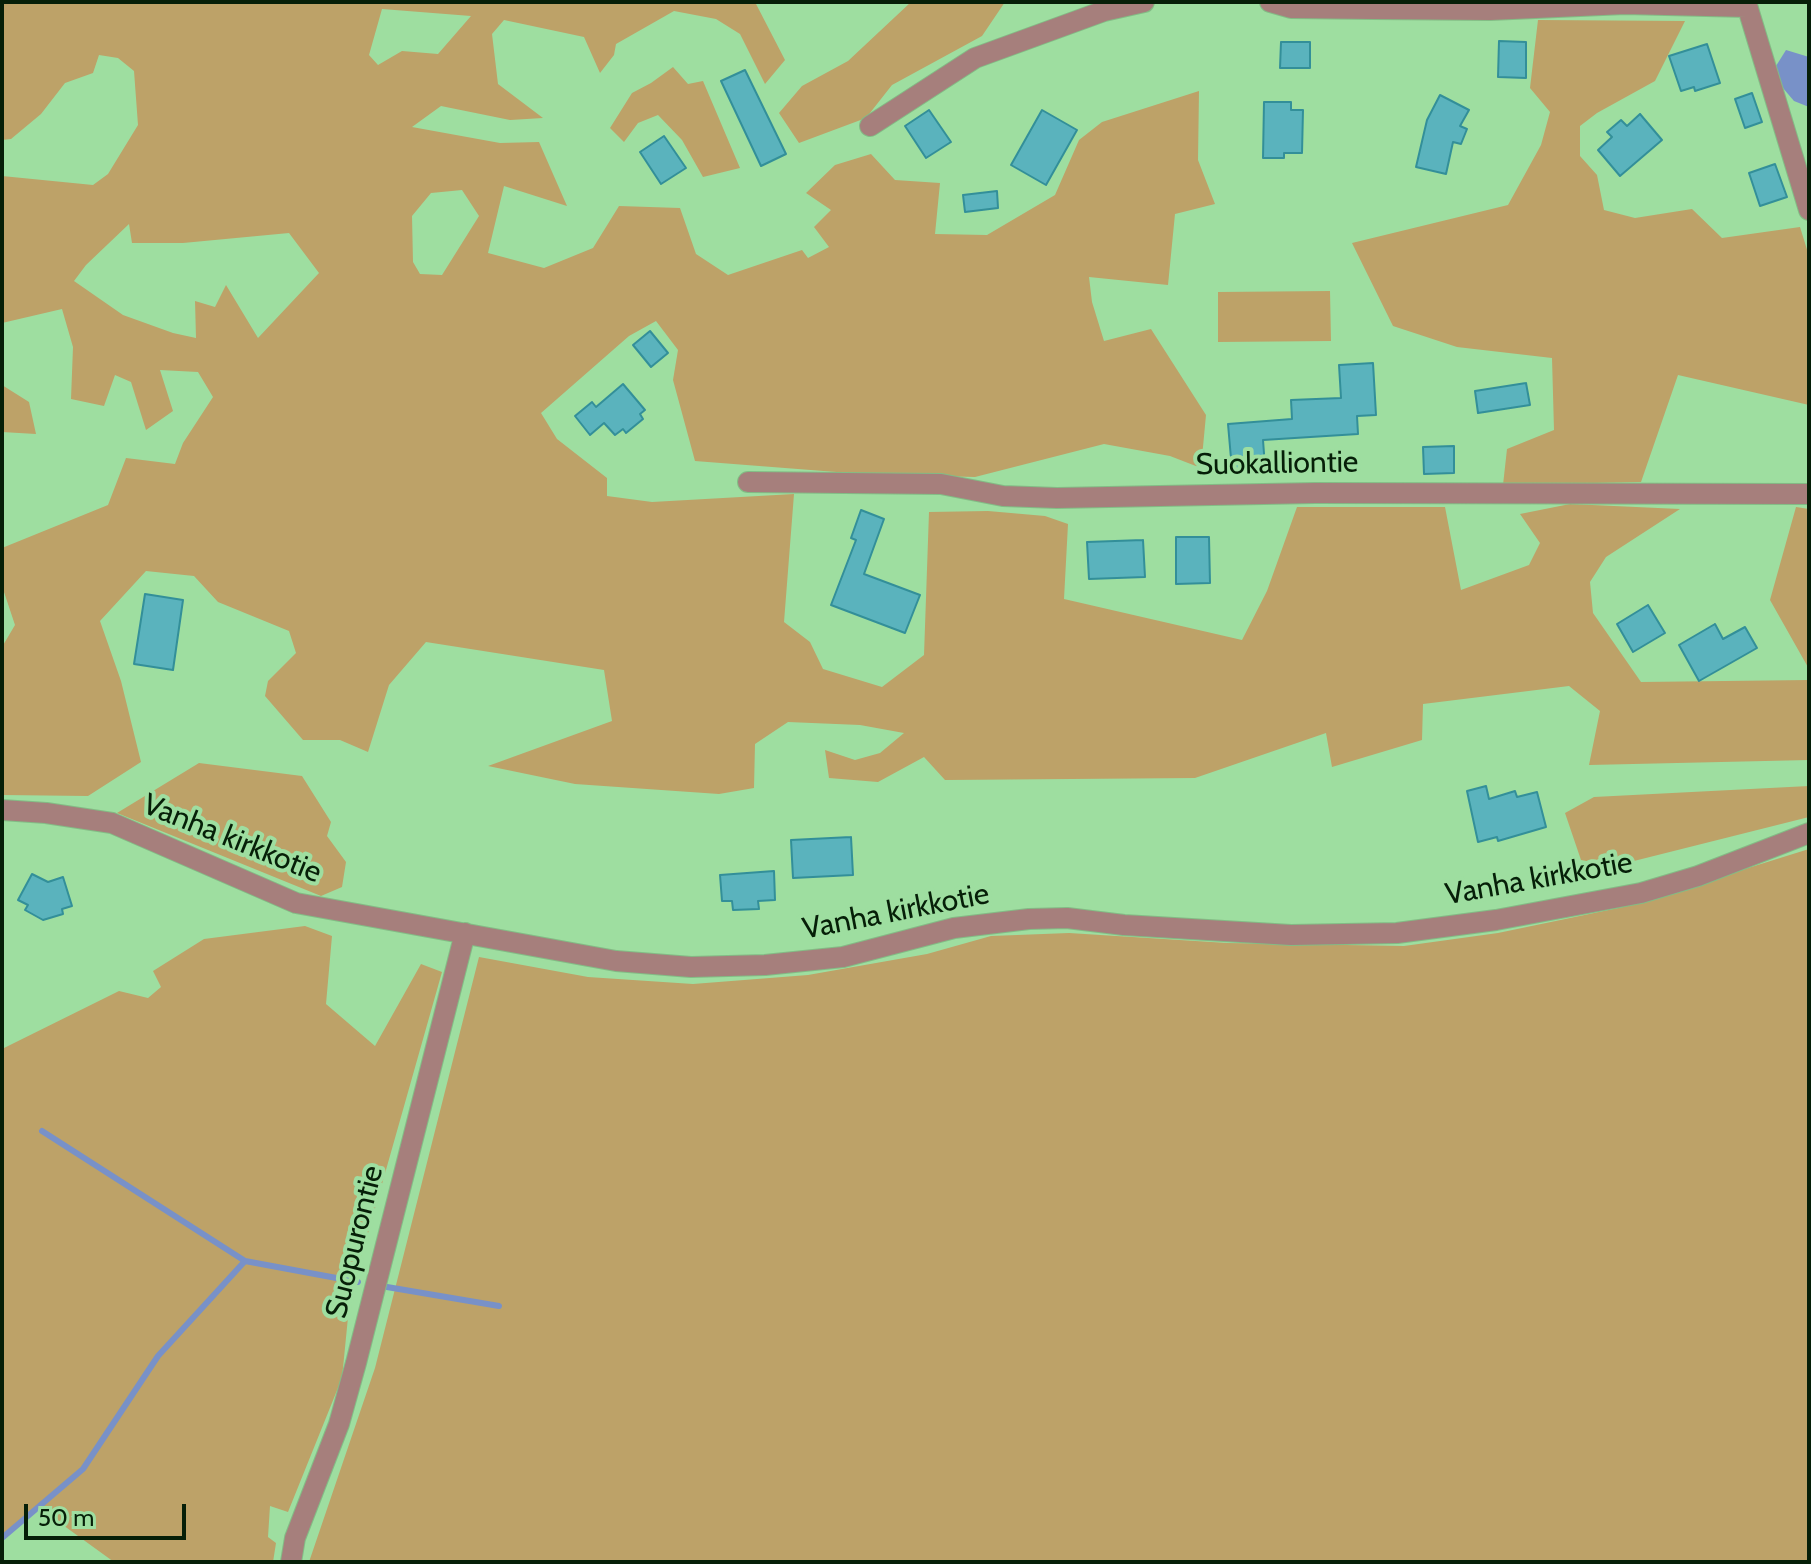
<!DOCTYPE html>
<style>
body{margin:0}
#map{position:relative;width:1811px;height:1564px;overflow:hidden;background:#9edea0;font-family:Cabin,sans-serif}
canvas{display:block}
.frame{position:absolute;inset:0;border:4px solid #061f08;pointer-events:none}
.scale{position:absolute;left:24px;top:1504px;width:162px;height:36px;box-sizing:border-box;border:4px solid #061f08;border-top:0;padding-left:10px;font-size:24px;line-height:28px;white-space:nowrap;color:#061f08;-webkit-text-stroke:6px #9edea0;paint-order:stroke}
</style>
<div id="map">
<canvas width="1811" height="1564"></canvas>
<div class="frame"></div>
<div class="scale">50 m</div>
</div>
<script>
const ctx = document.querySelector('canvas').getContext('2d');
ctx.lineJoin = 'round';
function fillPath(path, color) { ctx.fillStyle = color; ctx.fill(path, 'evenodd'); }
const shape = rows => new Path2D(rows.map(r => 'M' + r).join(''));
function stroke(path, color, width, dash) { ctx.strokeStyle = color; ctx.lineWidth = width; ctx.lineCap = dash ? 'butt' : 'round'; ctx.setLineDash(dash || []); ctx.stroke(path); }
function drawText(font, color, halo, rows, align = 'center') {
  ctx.font = font + ' Cabin,sans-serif'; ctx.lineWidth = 8; ctx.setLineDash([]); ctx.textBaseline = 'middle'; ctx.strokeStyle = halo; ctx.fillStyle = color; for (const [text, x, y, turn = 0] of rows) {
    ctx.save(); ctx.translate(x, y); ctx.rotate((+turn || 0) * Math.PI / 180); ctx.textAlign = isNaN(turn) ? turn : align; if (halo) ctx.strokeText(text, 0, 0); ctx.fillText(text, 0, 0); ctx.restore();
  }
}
const green = shape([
 [2,2,755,2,785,60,765,84,740,34,716,19,674,11,616,44,614,55,600,73,584,37,504,20,492,34,498,84,543,118,510,120,441,106,412,127,500,143,539,142,567,206,504,186,488,253,544,268,593,248,619,206,680,208,696,254,728,275,802,250,808,258,829,247,814,227,831,210,806,193,835,165,871,154,895,180,940,183,935,234,987,235,1055,195,1079,140,1102,122,1199,91,1198,160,1215,204,1175,214,1168,285,1089,277,1092,302,1104,341,1151,329,1206,415,1201,468,1170,456,1104,444,975,477,862,474,695,461,673,380,678,350,656,321,629,336,541,413,557,439,607,478,607,496,652,502,794,494,784,622,810,642,823,669,882,687,924,655,929,512,988,511,1045,516,1068,524,1064,599,1242,640,1267,591,1297,507,1445,507,1461,590,1529,565,1540,543,1520,514,1570,504,1680,509,1606,557,1590,582,1593,613,1641,682,1809,680,1809,760,1589,765,1600,711,1569,686,1423,704,1422,740,1332,767,1326,733,1195,778,945,780,924,757,878,782,829,778,825,750,855,760,880,753,904,733,860,725,788,722,755,744,754,788,719,794,575,784,488,766,612,721,604,670,426,642,389,685,368,752,340,740,303,740,265,696,268,681,296,653,289,631,218,602,194,576,146,571,100,621,121,681,141,762,88,796,2,795,2,647,15,625,2,586,2,548,108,505,126,458,175,464,183,443,213,397,198,372,160,370,173,411,146,430,131,382,115,375,104,406,71,399,73,347,62,309,2,323,2,176,93,185,108,174,138,125,134,71,118,58,99,55,93,73,65,83,41,114,11,139,2,140],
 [382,9,471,16,438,54,402,51,378,65,369,55],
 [462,190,479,216,442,275,420,274,413,262,412,216,431,193],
 [129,224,132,243,183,243,289,233,319,273,258,338,226,285,215,307,195,301,196,338,173,333,123,315,74,281,86,265],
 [911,2,1005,2,982,36,892,85,866,118,799,143,779,113,802,86,848,61],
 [1538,20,1685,21,1655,81,1597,113,1580,126,1580,156,1597,175,1604,210,1635,218,1692,209,1722,238,1800,227,1809,256,1809,405,1678,375,1641,482,1503,485,1507,449,1554,430,1552,358,1457,347,1393,326,1352,243,1508,205,1541,145,1550,112,1530,88],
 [673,67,688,84,703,81,740,168,703,177,682,140,658,115,638,123,624,142,610,128,632,93,651,83],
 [1330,291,1331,341,1218,342,1218,292],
 [2,385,29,402,36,434,2,432],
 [1796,507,1809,509,1809,669,1770,600],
 [199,763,302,776,331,822,327,836,346,862,342,887,321,896,117,813],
 [1809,786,1809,817,1614,866,1581,860,1565,813,1594,797],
 [1809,849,1809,1562,309,1562,375,1368,479,957,588,977,693,984,808,975,927,954,991,936,1069,933,1227,943,1404,946,1498,933,1623,907],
 [305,926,332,936,326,1004,375,1046,421,964,442,972,350,1297,342,1378,288,1512,270,1506,268,1537,276,1543,273,1562,114,1562,38,1507,2,1538,2,1049,119,991,148,998,161,987,153,971,204,939]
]);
const water = shape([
 [1786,50,1809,57,1809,107,1794,101,1771,74]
]);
const stream = shape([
 [42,1131,245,1261],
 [387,1287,499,1306],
 [2,1538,83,1469,158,1356,245,1261,358,1282]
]);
const building = shape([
 [1499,41,1526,42,1526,78,1498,77,1499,41],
 [1281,42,1310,42,1310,68,1280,68,1281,42],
 [1707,44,1720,83,1695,91,1694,87,1681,91,1669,56,1707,44],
 [745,70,786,154,761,166,721,81,745,70],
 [1752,93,1762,122,1745,128,1735,99,1752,93],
 [1440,95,1469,110,1460,126,1467,129,1461,144,1453,142,1446,174,1416,167,1427,120,1440,95],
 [1264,102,1291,102,1291,110,1303,110,1302,153,1284,153,1284,158,1263,158,1264,102],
 [929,110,951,142,926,158,905,126,929,110],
 [1042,110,1077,130,1046,185,1011,165,1042,110],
 [1640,114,1662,140,1620,176,1598,150,1612,137,1607,132,1621,120,1627,126,1640,114],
 [664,136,686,168,661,184,640,152,664,136],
 [1775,164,1787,197,1760,206,1749,173,1775,164],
 [997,191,998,208,965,212,963,195,997,191],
 [650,331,668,353,651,367,633,345,650,331],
 [1373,363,1376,415,1357,416,1358,434,1263,440,1265,467,1232,470,1228,424,1292,419,1291,400,1341,398,1339,365,1373,363],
 [1526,383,1530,405,1478,413,1475,391,1526,383],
 [623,384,645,410,640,414,643,419,626,433,623,429,615,435,604,423,590,435,575,416,592,402,596,407,623,384],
 [1454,446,1454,473,1424,474,1423,447,1454,446],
 [861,510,884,519,864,574,920,595,905,633,831,605,856,540,851,538,861,510],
 [1176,537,1209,537,1210,583,1176,584,1176,537],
 [1143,540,1145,577,1089,579,1087,542,1143,540],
 [145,594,183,600,173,670,134,664,145,594],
 [1648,605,1665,633,1633,652,1617,624,1648,605],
 [1715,624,1723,639,1745,627,1757,648,1699,681,1679,645,1715,624],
 [1486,786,1489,799,1515,791,1517,797,1537,792,1546,827,1498,841,1497,837,1478,842,1467,791,1486,786],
 [851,837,853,875,793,878,791,840,851,837],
 [774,871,775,900,758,901,759,909,733,910,732,901,722,901,720,875,774,871],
 [32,874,48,882,63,877,72,906,62,909,63,914,43,920,25,910,28,905,18,900,32,874]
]);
const minor = shape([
 [1270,2,1291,8,1373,9,1490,10,1625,4,1747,7],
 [1746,2,1809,210],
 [870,126,975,58,1104,11,1144,2],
 [748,482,941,484,1003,496,1057,498,1315,493,1809,494],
 [2,810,46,813,112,823,296,903,616,961,691,967,765,965,843,957,954,928,1029,919,1067,918,1124,925,1291,935,1397,933,1496,920,1641,893,1698,876,1809,833],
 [291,1562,295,1538,339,1424,356,1363,465,933]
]);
const streetNames = [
 ["Suokalliontie",1277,464,-1],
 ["Vanha kirkkotie",232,839,22],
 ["Vanha kirkkotie",1539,879,-10],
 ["Vanha kirkkotie",896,912,-11],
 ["Suopurontie",355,1242,-76]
];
fillPath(green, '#bda268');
fillPath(water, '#7891c8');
stroke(stream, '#7891c8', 6);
fillPath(building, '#5ab3bd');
stroke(building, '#338f99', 2);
stroke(minor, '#83bc85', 22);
stroke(minor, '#a67f7c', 20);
drawText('30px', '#061f08', '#9edea0', streetNames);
</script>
